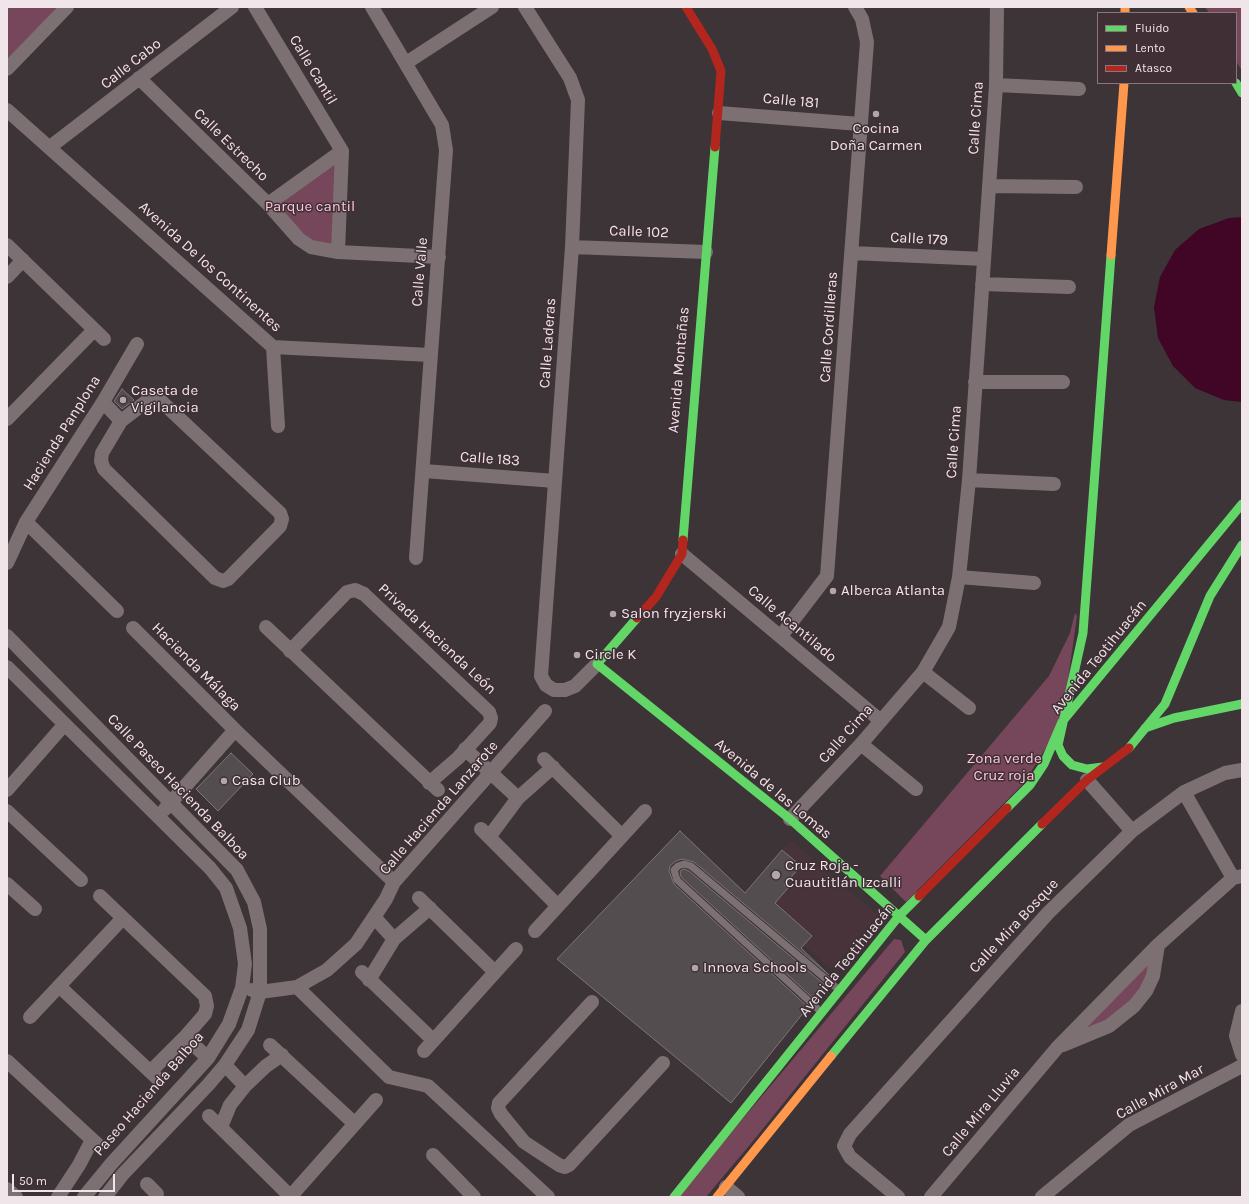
<!DOCTYPE html>
<meta charset="utf-8">
<style>
body{margin:0}
#map{position:relative;width:1249px;height:1204px;overflow:hidden;background:#3c3437;font-family:Karla,sans-serif}
canvas{display:block}
.frame{position:absolute;inset:0;border:8px solid #f0e5e9;pointer-events:none}
.legend{position:absolute;left:1097px;top:12px;width:140px;height:72px;box-sizing:border-box;background:#403036;border:1px solid #86787e;margin:0;padding:5px 7px;list-style:none;font-size:12px;color:#f0e5e9}
.legend li{display:flex;align-items:center;gap:8px;height:20px}
.legend b{width:20px;border:1px solid #86787e}
.scale{position:absolute;left:12px;top:1174px;width:103px;height:18px;box-sizing:border-box;border:2px solid #f0e5e9;border-top:0;padding-left:5px;font-size:12px;line-height:14px;white-space:nowrap;color:#f0e5e9;-webkit-text-stroke:3px #403036;paint-order:stroke}
</style>
<div id="map">
<canvas width="1249" height="1204"></canvas>
<div class="frame"></div>
<ul class="legend">
<li><b style="height:5px;background:#63d668"></b>Fluido</li>
<li><b style="height:5px;background:#ff974d"></b>Lento</li>
<li><b style="height:5px;background:#b3261e"></b>Atasco</li>
</ul>
<div class="scale">50 m</div>
</div>
<script>
const ctx = document.querySelector('canvas').getContext('2d');
ctx.lineJoin = 'round';
function fillPath(path, color) { ctx.fillStyle = color; ctx.fill(path, 'evenodd'); }
const shape = rows => new Path2D(rows.map(r => 'M' + r).join(''));
function stroke(path, color, width, dash) { ctx.strokeStyle = color; ctx.lineWidth = width; ctx.lineCap = dash ? 'butt' : 'round'; ctx.setLineDash(dash || []); ctx.stroke(path); }
function drawText(font, color, halo, rows, align = 'center') {
  ctx.font = font + ' Karla,sans-serif'; ctx.lineWidth = 3; ctx.setLineDash([]); ctx.textBaseline = 'middle'; ctx.strokeStyle = halo; ctx.fillStyle = color; for (const [text, x, y, turn = 0] of rows) {
    ctx.save(); ctx.translate(x, y); ctx.rotate((+turn || 0) * Math.PI / 180); ctx.textAlign = isNaN(turn) ? turn : align; if (halo) ctx.strokeText(text, 0, 0); ctx.fillText(text, 0, 0); ctx.restore();
  }
}
const built = shape([
 [791,840,878,915,831,969,744,894]
]);
const green = shape([
 [7,7,61,7,7,62],
 [1205,7,1242,7,1242,71,1236,61,1236,13,1209,13],
 [337,159,333,248,313,243,272,204],
 [1075,613,1077,616,1062,722,1024,783,906,902,880,876,1049,676,1070,633],
 [894,939,901,940,905,952,753,1141,706,1197,677,1197],
 [1154,952,1144,991,1108,1024,1067,1040]
]);
const water = shape([
 [1242,217,1242,402,1224,400,1195,388,1173,366,1158,338,1154,307,1160,277,1175,250,1199,229,1229,218]
]);
const building = shape([
 [122,389,134,400,122,409,114,401,122,389],
 [231,753,253,774,218,811,196,789,231,753],
 [680,831,745,893,782,850,801,866,784,885,788,888,775,903,812,936,801,948,829,975,694,862,682,859,676,861,670,866,669,871,674,884,808,1007,731,1103,557,959,680,831],
 [684,869,689,871,825,985,814,999,681,877,680,871,684,869]
]);
const lane = shape([
 [820,1011,677,880,674,870,678,866,684,864,691,866,838,989]
]);
const street = shape([
 [255,7,342,151,338,252],
 [372,7,442,125,446,150,416,558],
 [525,7,570,78,578,100,572,247,541,676,546,685,554,690,565,690,575,686,597,664],
 [406,63,492,7],
 [7,69,67,7],
 [139,78,268,204,299,239,311,247,338,252,439,257],
 [996,85,1079,89],
 [7,110,273,347,430,355],
 [719,113,860,124],
 [50,147,232,7],
 [989,186,1076,187],
 [268,204,342,151],
 [7,245,104,339],
 [572,247,706,252],
 [852,253,984,259],
 [7,277,23,260],
 [982,284,1069,287],
 [273,347,278,426],
 [975,382,1063,382],
 [155,399,162,402,280,513,282,519,280,526,228,579,223,581,215,578,104,469,101,461,102,453,121,421,147,401,155,399],
 [103,402,121,421],
 [7,419,94,330],
 [424,471,555,481],
 [969,480,1054,484],
 [26,522,117,611],
 [682,554,881,721],
 [7,563,26,522,103,402,137,344],
 [959,577,1034,583],
 [266,627,438,790],
 [133,628,235,730,394,882],
 [7,636,237,870,254,902,260,929,260,992,248,1030,225,1065,208,1085,123,1174,105,1197],
 [781,636,827,576,867,42,862,19,855,7],
 [290,651,347,592,355,590,364,594,489,712,491,718,490,723,458,758,429,783],
 [7,667,210,868,226,888,240,928,245,964,242,988,229,1024,208,1058,112,1163,84,1197],
 [923,672,969,708],
 [861,744,916,789],
 [465,749,518,798],
 [544,759,622,836],
 [1087,780,1132,831],
 [7,790,64,725],
 [1184,792,1233,878],
 [165,809,235,730],
 [7,811,81,880],
 [790,819,861,744,923,672,949,627,959,577,969,480,996,85,997,7],
 [481,829,558,906],
 [489,837,518,798,553,767],
 [7,884,35,909],
 [100,896,205,996,207,1006,205,1014,185,1037,151,1071],
 [419,898,495,972],
 [375,918,394,939],
 [535,931,645,811],
 [362,972,433,1040],
 [369,980,394,939,430,908],
 [59,986,157,1078],
 [297,987,389,1077,428,1086,548,1197],
 [252,990,260,992,297,987,327,970,356,944,386,899,394,882,545,711],
 [592,1002,499,1103,498,1108,501,1114,524,1142,559,1165,565,1167,569,1165,663,1063],
 [1242,1011,1236,1036,1242,1055],
 [30,1017,123,918],
 [185,1037,208,1058],
 [270,1045,355,1124],
 [1063,1045,1109,1026,1134,1006,1146,991,1153,976,1158,945],
 [424,1051,516,949],
 [7,1061,98,1145],
 [225,1065,245,1086],
 [209,1116,290,1196],
 [221,1127,230,1105,245,1086,266,1066,282,1055],
 [433,1155,474,1197],
 [147,1184,157,1194],
 [726,1187,738,1197],
 [7,1189,16,1197],
 [58,1197,79,1165,92,1140],
 [290,1197,376,1100],
 [898,1197,850,1157,844,1146,850,1134,1048,913,1132,831,1184,792,1225,773,1242,770],
 [931,1197,1057,1048,1158,945,1233,878,1242,876],
 [1042,1197,1129,1125,1242,1066]
]);
const fast = shape([
 [1236,83,1242,93],
 [683,540,715,147],
 [637,618,597,664,790,819,926,940],
 [1145,728,1174,718,1242,704],
 [1129,748,1165,704,1210,596,1242,545],
 [1103,767,1087,769,1072,765,1063,756,1058,745,1083,633,1111,255],
 [1007,808,1030,785,1044,764,1062,722,1242,504],
 [831,1056,926,940,1042,824],
 [674,1197,899,916,919,896]
]);
const slow = shape([
 [1125,7,1125,13],
 [1189,7,1193,13],
 [1111,255,1124,83],
 [717,1197,831,1056]
]);
const jam = shape([
 [686,7,712,49,721,71,715,147],
 [637,618,656,597,682,554,683,540],
 [1042,824,1087,780,1129,748],
 [919,896,1007,808]
]);
const markers = [
 [876,114,4,"#b1a7ab"],
 [123,400,4,"#b1a7ab"],
 [833,591,4,"#b1a7ab"],
 [613,614,4,"#b1a7ab"],
 [577,655,4,"#b1a7ab"],
 [224,781,4,"#b1a7ab"],
 [776,875,5,"#b1a7ab"],
 [695,968,4,"#b1a7ab"]
];
const streetNames = [
 ["Calle Cabo",131,64,-38],
 ["Calle Cantil",313,70,59],
 ["Calle 181",791,101,5],
 ["Calle Cima",976,118,-86],
 ["Calle Estrecho",231,145,44],
 ["Calle 102",639,232,2],
 ["Calle 179",919,239,3],
 ["Avenida De los Continentes",210,267,42],
 ["Calle Valle",420,272,-85],
 ["Calle Cordilleras",829,327,-86],
 ["Calle Laderas",548,343,-86],
 ["Avenida Montañas",679,370,-85],
 ["Hacienda Panplona",62,433,-58],
 ["Calle Cima",954,442,-86],
 ["Calle 183",490,459,4],
 ["Calle Acantilado",792,624,40],
 ["Privada Hacienda León",437,639,43],
 ["Avenida Teotihuacán",1099,657,-51],
 ["Hacienda Málaga",196,667,45],
 ["Calle Cima",846,734,-48],
 ["Calle Paseo Hacienda Balboa",178,787,46],
 ["Avenida de las Lomas",773,789,40],
 ["Calle Hacienda Lanzarote",439,808,-49],
 ["Calle Mira Bosque",1014,926,-47],
 ["Avenida Teotihuacán",847,960,-51],
 ["Calle Mira Mar",1160,1092,-29],
 ["Paseo Hacienda Balboa",149,1094,-49],
 ["Calle Mira Lluvia",981,1112,-50]
];
const poiNames = [
 ["Cocina",876,129,"center"],
 ["Doña Carmen",876,146,"center"],
 ["Caseta de",131,391],
 ["Vigilancia",131,408],
 ["Alberca Atlanta",841,591],
 ["Salon fryzjerski",621,614],
 ["Circle K",585,655],
 ["Casa Club",232,781],
 ["Cruz Roja -",785,866],
 ["Cuautitlán Izcalli",785,883],
 ["Innova Schools",703,968]
];
const parkNames = [
 ["Parque cantil",310,207],
 ["Zona verde",1004,759],
 ["Cruz roja",1004,776]
];
fillPath(built, '#48333b');
fillPath(green, '#76465a');
fillPath(water, '#410525');
fillPath(building, '#544d4f');
stroke(building, '#7d7578', 1);
stroke(lane, '#7c7073', 7);
stroke(street, '#7c7073', 14);
stroke(fast, '#63d668', 9);
stroke(slow, '#ff974d', 9);
stroke(jam, '#b3261e', 9);
for (const [x, y, r, color] of markers) { const dot = new Path2D(); dot.arc(x, y, r, 0, 2 * Math.PI); ctx.fillStyle = color; ctx.fill(dot); stroke(dot, '#403036', 1.5); }
drawText('15px', '#f0e5e9', '#403036', streetNames);
drawText('15px', '#f0e5e9', '#403036', poiNames, 'left');
drawText('15px', '#fac7da', '#403036', parkNames);
</script>
